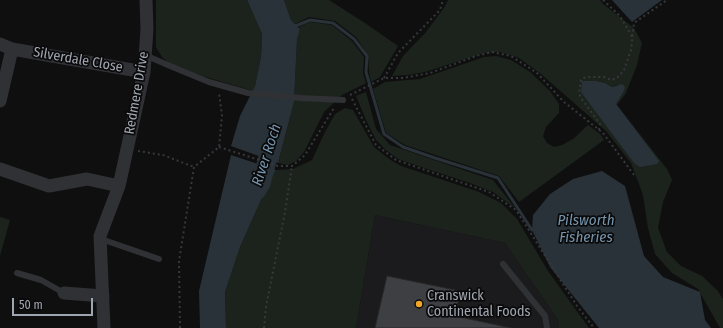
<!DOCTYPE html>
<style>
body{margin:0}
#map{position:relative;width:723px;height:328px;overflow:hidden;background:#0f0f10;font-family:"Fira Sans Condensed",sans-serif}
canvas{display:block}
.scale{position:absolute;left:12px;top:298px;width:81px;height:18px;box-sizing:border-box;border:2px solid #a0a6b1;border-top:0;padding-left:5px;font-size:12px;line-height:14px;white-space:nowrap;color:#a0a6b1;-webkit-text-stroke:3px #0a0a0b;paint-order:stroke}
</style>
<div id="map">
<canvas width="723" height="328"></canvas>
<div class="scale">50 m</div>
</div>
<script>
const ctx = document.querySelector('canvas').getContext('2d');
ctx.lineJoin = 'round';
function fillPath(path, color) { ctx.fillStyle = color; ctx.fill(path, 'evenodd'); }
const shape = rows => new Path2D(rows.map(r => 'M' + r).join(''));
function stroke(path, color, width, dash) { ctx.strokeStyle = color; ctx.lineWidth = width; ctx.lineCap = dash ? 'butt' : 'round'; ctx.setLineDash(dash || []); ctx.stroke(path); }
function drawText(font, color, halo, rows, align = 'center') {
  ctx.font = font + ' "Fira Sans Condensed",sans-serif'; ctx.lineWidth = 3.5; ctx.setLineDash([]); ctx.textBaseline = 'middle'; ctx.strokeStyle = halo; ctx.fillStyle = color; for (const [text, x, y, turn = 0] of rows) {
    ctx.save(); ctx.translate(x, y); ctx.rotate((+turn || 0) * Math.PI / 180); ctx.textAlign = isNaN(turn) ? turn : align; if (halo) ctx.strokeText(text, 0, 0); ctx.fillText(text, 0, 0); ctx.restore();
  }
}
const built = shape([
 [375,215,505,243,559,321,558,328,356,328]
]);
const green = shape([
 [156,0,247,0,262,34,261,57,255,86,253,91,199,75,170,64,162,57,156,47],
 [284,0,329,0,368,25,398,46,380,77,371,82,369,72,368,55,356,37,335,21,309,17,295,24,291,20],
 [448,0,600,0,603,4,634,28,642,43,637,65,626,93,617,105,667,169,672,180,663,202,658,228,667,252,681,266,702,276,717,290,723,299,723,328,720,328,698,289,672,273,655,254,648,228,643,195,631,163,606,131,541,74,519,58,500,52,484,53,425,72,408,75,392,76,403,56,426,32,444,8],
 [582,81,597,81,605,83,612,87,617,85,624,91,615,104,634,163,623,147],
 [310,22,332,25,352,41,364,57,363,73,366,83,342,95,324,112,304,152,296,161,288,165,278,163,294,102,297,40,300,29,299,27],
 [496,56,511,60,530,72,550,91,559,104,559,113,546,127,543,136,547,143,554,147,562,145,573,139,588,125,600,134,604,140,519,202,499,176,405,145,386,133,373,89,385,82,420,79,484,57],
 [366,92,376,129,390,145,493,180,508,199,515,208,493,192,470,183,424,168,398,159,386,150,376,140,366,120,356,96],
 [345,108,353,110,374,147,389,159,401,166,479,192,501,203,517,219,548,271,589,328,558,328,559,321,505,243,375,215,356,328,226,328,225,292,240,247,265,191,276,170,293,169,312,160,325,132,335,114],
 [0,217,10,220,0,256]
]);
const water = shape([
 [247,0,284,0,291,20,300,29,297,40,294,102,278,163,231,146,240,116,255,86,261,57,262,34],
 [612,0,662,0,632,22],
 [582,81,597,81,605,83,612,87,622,84,625,87,624,91,616,104,659,161,657,164,640,167,634,163,581,92],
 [231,155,276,170,265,191,240,247,225,292,226,328,200,328,199,291],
 [602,171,625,186,644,256,663,277,700,292,705,320,711,328,599,328,550,267,532,230,533,215,550,194,573,179]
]);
const stream = shape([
 [293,27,310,20,333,23,354,39,367,56,366,72,384,134,403,147,435,158,498,178,532,230]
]);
const river = shape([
 [257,190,261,183,274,135]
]);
const building = shape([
 [387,276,460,291,455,316,511,328,375,328,387,276]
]);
const path = shape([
 [603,0,620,16,630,33,632,37],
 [384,78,398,53,440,10,443,0],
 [350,95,384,78,403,78,430,73,476,56,492,52,511,56,537,73,564,102,603,133,634,175],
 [352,99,376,145,396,160,489,192,516,210,577,306,594,328],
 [599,130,600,124,581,98,579,93,581,80,583,78,590,77,604,77,611,80,614,79,618,77,624,70,631,50,634,23,667,0],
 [219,147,278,166,292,166,305,155,334,108],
 [138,151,163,155,194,167],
 [180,328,179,261,194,167,219,147,222,116,219,93],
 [264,328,266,307,285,212,292,166]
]);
const lane = shape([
 [145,55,170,66,209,82,248,93,300,98,343,100],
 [101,239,159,259],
 [503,264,545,316,547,328],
 [17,273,41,280,64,293]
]);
const street = shape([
 [0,44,12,49,144,72],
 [0,101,12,49],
 [0,169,49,186,87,179,119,186],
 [64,293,103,296],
 [104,328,100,236,119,186,144,72,147,29,146,0]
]);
const markers = [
 [419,304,4,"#f0a627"]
];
const streetNames = [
 ["Silverdale Close",78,60,10],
 ["Redmere Drive",137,93,-80]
];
const poiNames = [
 ["Cranswick",427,296],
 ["Continental Foods",427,312]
];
const waterNames = [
 ["River Roch",267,155,-72],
 ["Pilsworth",586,221],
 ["Fisheries",586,238]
];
fillPath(built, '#1b1b1d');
fillPath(green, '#1c231c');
fillPath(water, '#293238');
stroke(stream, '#293238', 3);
stroke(river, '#293238', 19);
fillPath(building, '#3e3f43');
stroke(building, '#29292c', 1);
stroke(path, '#36383c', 2, [2, 3]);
stroke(lane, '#303135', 6);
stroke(street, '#303135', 13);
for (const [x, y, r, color] of markers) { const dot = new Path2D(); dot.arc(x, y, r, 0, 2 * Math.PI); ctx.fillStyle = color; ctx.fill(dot); stroke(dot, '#0a0a0b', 1.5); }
drawText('14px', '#a0a6b1', '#0a0a0b', streetNames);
drawText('14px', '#a0a6b1', '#0a0a0b', poiNames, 'left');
drawText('italic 15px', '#7695ad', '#0a0a0b', waterNames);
</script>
